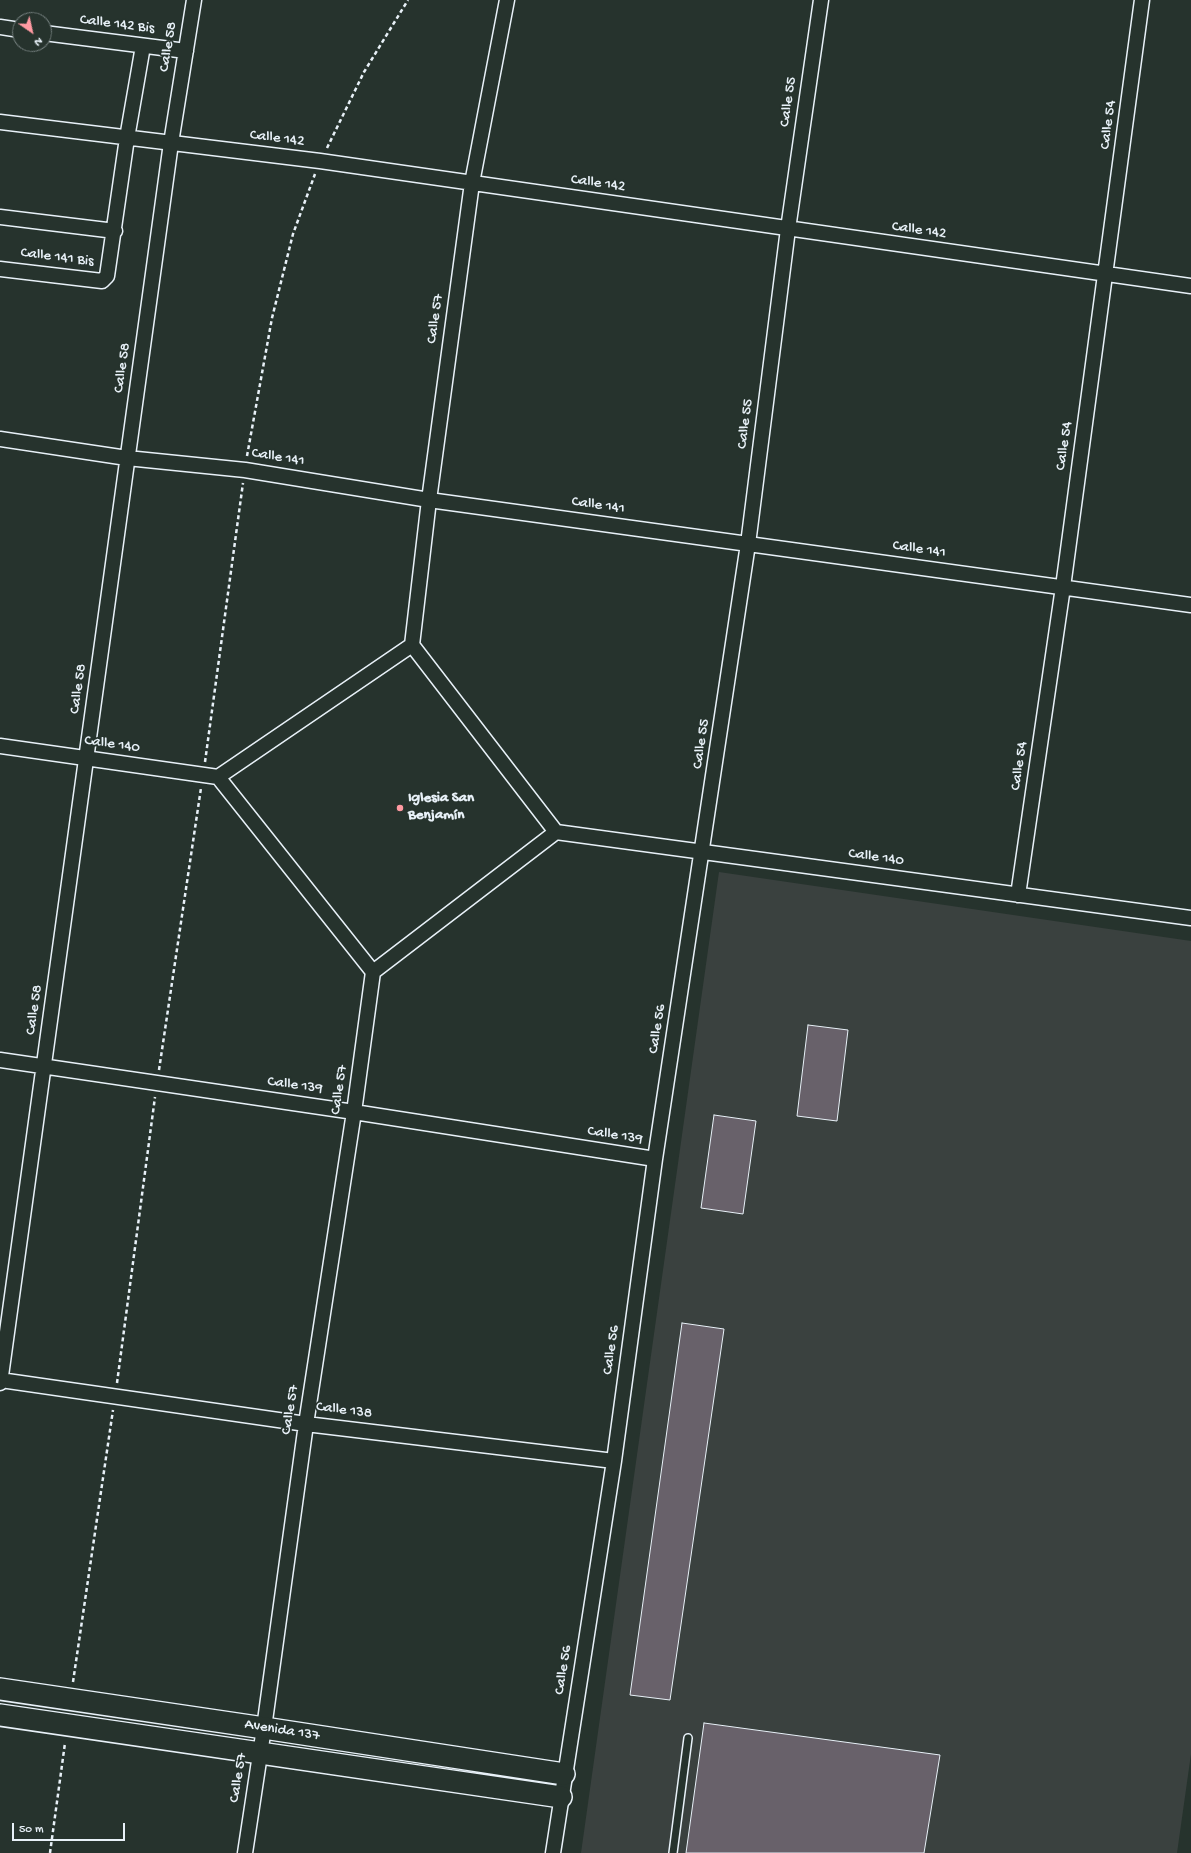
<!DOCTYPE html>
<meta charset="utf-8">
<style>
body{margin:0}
#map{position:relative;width:1191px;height:1853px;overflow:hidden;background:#26332d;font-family:"Gochi Hand",sans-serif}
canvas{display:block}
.north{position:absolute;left:12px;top:12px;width:40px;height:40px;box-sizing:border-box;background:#26332d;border:1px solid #747f7e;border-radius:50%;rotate:146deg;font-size:11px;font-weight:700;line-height:16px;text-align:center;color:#e8f1f8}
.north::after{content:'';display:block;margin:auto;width:14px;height:18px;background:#ff9aa2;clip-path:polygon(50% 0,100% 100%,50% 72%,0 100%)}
.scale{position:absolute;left:12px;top:1823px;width:113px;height:18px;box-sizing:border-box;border:2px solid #e8f1f8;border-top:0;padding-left:5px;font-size:12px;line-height:14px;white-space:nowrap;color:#e8f1f8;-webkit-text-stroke:3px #26332d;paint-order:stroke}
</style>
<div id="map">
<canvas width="1191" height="1853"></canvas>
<div class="north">N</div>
<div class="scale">50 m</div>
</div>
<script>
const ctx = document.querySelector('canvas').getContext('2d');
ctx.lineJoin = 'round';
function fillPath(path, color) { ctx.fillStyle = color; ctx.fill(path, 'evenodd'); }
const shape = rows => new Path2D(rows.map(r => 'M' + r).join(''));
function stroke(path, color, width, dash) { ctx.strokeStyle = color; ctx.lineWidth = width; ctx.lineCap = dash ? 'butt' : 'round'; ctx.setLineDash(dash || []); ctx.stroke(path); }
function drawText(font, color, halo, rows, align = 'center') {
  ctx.font = font + ' "Gochi Hand",sans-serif'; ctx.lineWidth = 3.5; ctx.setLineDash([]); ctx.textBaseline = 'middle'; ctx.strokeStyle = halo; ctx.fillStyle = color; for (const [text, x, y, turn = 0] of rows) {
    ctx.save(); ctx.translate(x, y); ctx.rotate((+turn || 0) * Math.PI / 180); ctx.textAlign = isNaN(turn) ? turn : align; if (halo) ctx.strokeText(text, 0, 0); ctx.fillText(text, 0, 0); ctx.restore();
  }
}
const built = shape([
 [719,872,1191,941,1191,1754,1177,1853,581,1853]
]);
const building = shape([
 [808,1025,848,1030,837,1121,797,1116,808,1025],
 [714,1115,756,1121,743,1214,701,1208,714,1115],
 [682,1323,724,1329,670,1700,630,1695,682,1323],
 [704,1723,940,1755,924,1853,686,1853,704,1723]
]);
const path = shape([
 [327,148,364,72,408,0],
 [247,456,272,318,293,234,315,174],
 [205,762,243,483],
 [159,1070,201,788],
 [117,1383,155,1097],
 [73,1682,113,1410],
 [50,1853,65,1743]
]);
const lane = shape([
 [673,1853,688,1738]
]);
const street = shape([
 [0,27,20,30],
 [44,33,186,51],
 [0,122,320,161,1191,286],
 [0,217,115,231],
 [0,269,102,281,107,276,127,138,143,46],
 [0,439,127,458,245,470,429,500,1191,605],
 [412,645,429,500,472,183,507,0],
 [0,746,218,777],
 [218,777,412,645,556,832],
 [218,777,373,972],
 [556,832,1191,918],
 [1018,895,1063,587,1142,0],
 [373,972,556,832],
 [0,1060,354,1112,655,1159],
 [0,1380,306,1424,614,1461],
 [0,1383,171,143,194,0],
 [245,1853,264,1728,306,1424,354,1112,373,972],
 [553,1853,614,1461,655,1159,748,544,788,229,821,0]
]);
const secondary = shape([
 [0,1689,264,1728,564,1774],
 [0,1715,561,1797]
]);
const markers = [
 [400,808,4,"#ff9aa2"]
];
const streetNames = [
 ["Calle 142 Bis",117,25,7],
 ["Calle 58",169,47,-81],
 ["Calle 55",789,102,-82],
 ["Calle 54",1109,125,-83],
 ["Calle 142",277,139,7],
 ["Calle 142",598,184,8],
 ["Calle 142",919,231,8],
 ["Calle 141 Bis",57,258,7],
 ["Calle 57",436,319,-82],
 ["Calle 58",123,368,-82],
 ["Calle 55",746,424,-83],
 ["Calle 54",1065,446,-82],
 ["Calle 141",278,458,9],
 ["Calle 141",598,506,8],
 ["Calle 141",919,550,8],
 ["Calle 58",79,689,-82],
 ["Calle 55",702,744,-82],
 ["Calle 140",112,745,8],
 ["Calle 54",1020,766,-82],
 ["Calle 140",876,858,8],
 ["Calle 58",35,1010,-82],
 ["Calle 56",658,1029,-81],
 ["Calle 139",295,1086,8],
 ["Calle 57",340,1090,-82],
 ["Calle 139",615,1136,9],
 ["Calle 56",612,1350,-82],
 ["Calle 57",291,1410,-81],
 ["Calle 138",344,1411,7],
 ["Calle 56",564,1670,-81],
 ["Avenida 137",282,1731,9],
 ["Calle 57",239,1778,-81]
];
const poiNames = [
 ["Iglesia San",408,799],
 ["Benjamín",408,816]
];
fillPath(built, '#3a413f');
fillPath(building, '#68616a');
stroke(building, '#e8f1f8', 1);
stroke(lane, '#e8f1f8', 10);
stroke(street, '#e8f1f8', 17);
stroke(secondary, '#e8f1f8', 24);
stroke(path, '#e8f1f8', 2.5, [4, 3]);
stroke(lane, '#26332d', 7);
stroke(street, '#26332d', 14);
stroke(secondary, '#26332d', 21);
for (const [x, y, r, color] of markers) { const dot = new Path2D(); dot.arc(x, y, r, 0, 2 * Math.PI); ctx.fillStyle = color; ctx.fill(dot); stroke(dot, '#26332d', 1.5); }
drawText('15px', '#e8f1f8', '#26332d', streetNames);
drawText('bold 15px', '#e8f1f8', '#26332d', poiNames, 'left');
</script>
